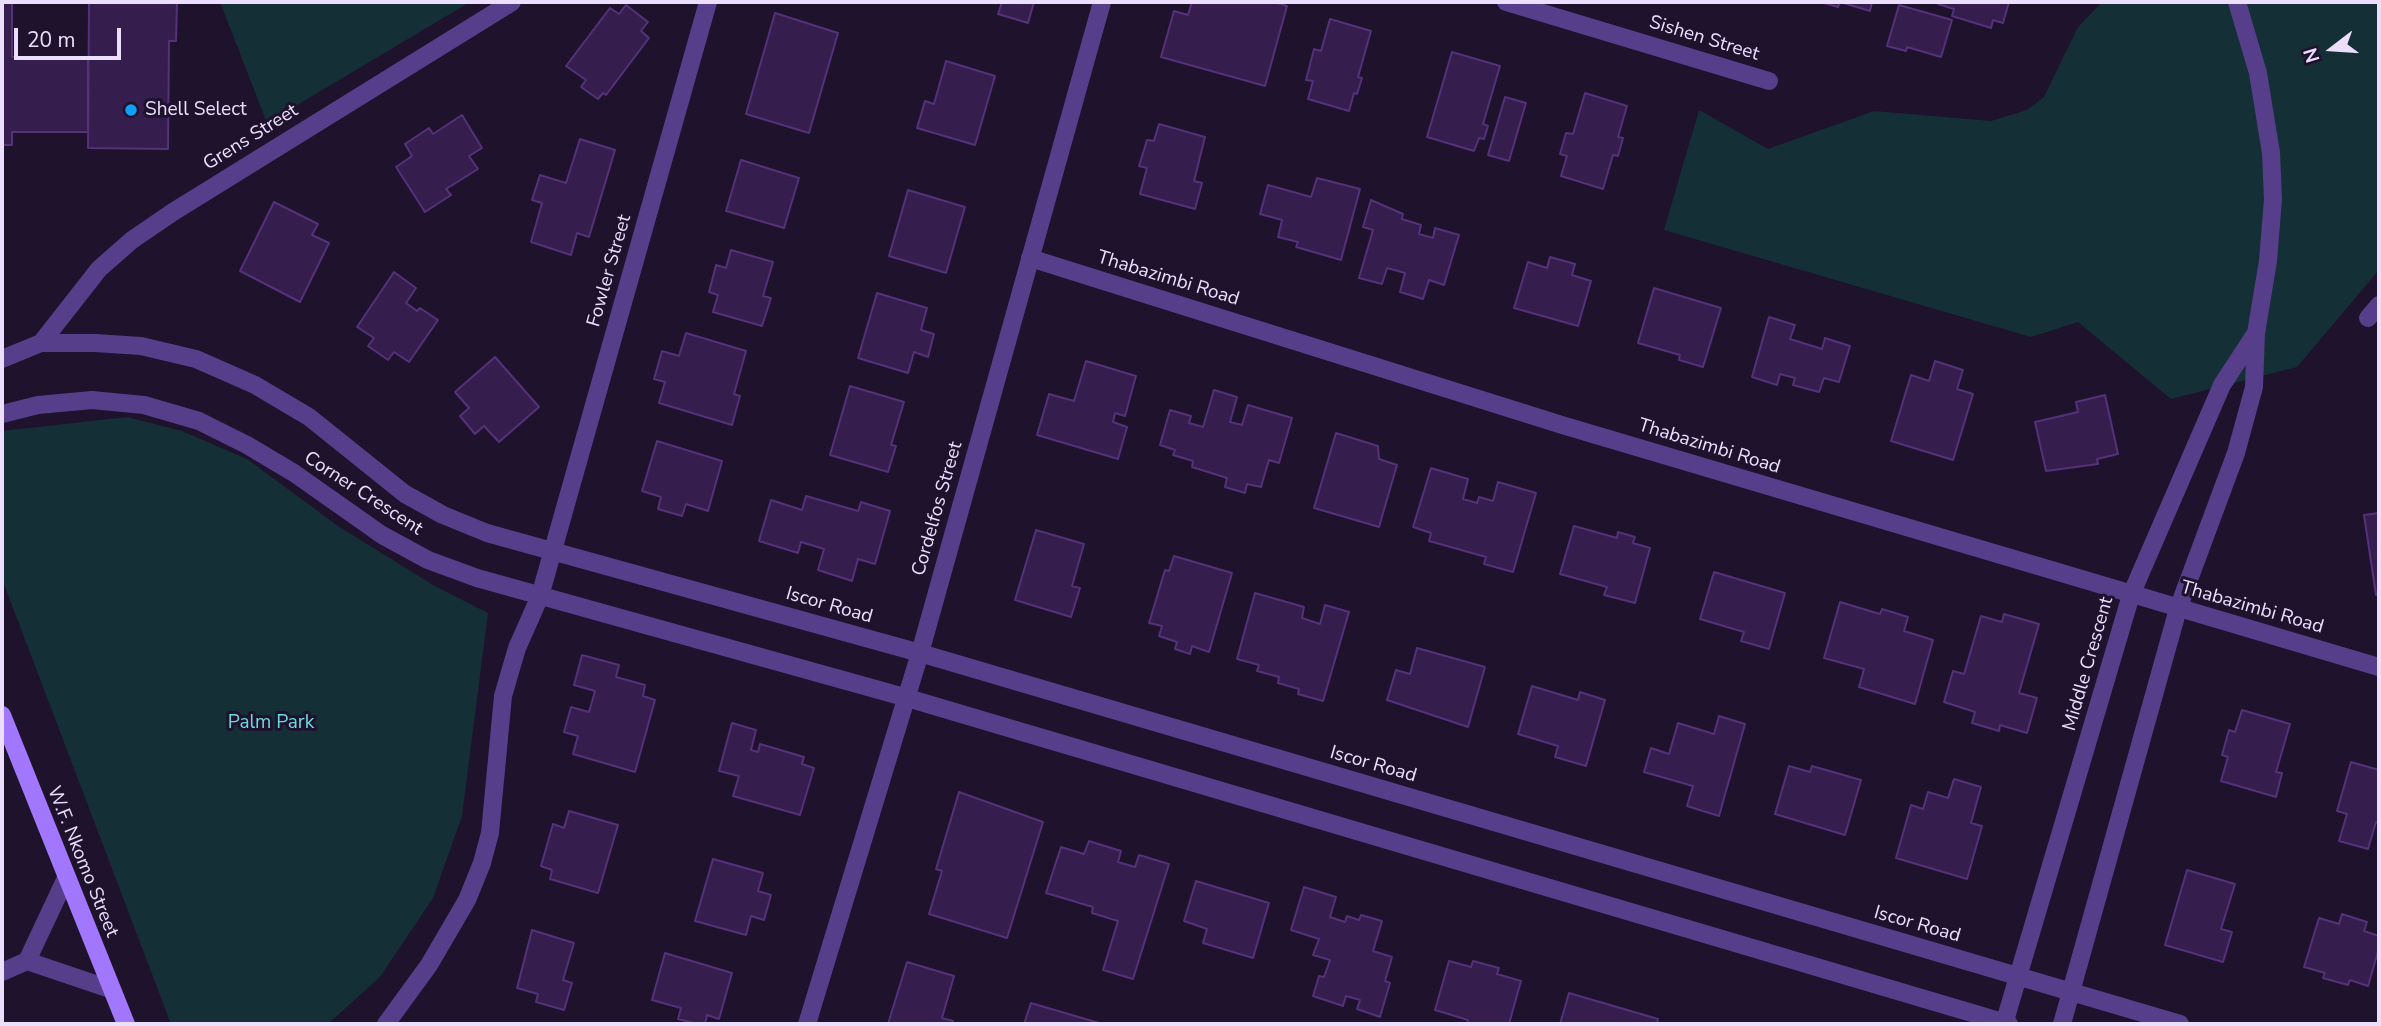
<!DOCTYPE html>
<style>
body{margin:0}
#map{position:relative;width:2381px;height:1026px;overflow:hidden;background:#1e122d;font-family:"Nunito Sans",sans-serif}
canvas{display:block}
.frame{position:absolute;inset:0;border:4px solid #ebdeff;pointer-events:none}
.north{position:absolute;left:2297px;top:14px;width:70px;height:70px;-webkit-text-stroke:5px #1e122d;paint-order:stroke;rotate:253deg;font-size:19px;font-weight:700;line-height:28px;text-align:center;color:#ebdeff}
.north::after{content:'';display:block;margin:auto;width:24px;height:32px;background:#ebdeff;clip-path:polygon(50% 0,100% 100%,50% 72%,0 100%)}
.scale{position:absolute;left:14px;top:28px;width:107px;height:32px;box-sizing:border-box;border:4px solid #ebdeff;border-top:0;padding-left:9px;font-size:21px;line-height:24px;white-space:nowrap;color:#ebdeff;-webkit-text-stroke:5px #1e122d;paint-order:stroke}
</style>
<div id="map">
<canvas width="2381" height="1026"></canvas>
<div class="frame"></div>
<div class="north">N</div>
<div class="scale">20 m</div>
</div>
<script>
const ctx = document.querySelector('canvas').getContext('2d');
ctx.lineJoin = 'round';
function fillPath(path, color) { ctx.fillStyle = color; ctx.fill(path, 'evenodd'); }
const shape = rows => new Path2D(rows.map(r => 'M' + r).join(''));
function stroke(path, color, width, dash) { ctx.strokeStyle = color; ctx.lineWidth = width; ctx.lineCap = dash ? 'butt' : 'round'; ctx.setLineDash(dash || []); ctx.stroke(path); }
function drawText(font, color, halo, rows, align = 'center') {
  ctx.font = font + ' "Nunito Sans",sans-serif'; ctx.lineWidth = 6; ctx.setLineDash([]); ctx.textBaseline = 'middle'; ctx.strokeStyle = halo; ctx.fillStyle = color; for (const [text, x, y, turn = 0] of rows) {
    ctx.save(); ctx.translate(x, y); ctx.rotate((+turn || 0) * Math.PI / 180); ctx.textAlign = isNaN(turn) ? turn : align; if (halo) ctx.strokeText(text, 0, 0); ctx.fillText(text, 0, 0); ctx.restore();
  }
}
const green = shape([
 [220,2,470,2,267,123],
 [2102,2,2379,2,2379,270,2297,367,2171,399,2078,322,2031,337,1664,230,1699,110,1768,149,1874,111,1991,121,2027,110,2044,97,2078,27],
 [127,417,182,431,247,459,338,526,433,585,488,613,462,816,433,898,380,977,328,1024,171,1024,2,579,2,431]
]);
const building = shape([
 [2,2,12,2,12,57,88,57,88,132,12,132,12,145,2,145,2,2],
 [89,2,177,2,176,41,169,41,168,149,88,148,89,2],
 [1002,2,1034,2,1028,23,998,14,1002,2],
 [1192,2,1274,2,1287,6,1265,86,1161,57,1174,11,1188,15,1192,2],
 [1821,2,1872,2,1870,11,1840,2,1838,7,1821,2],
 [1939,2,2009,2,2003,23,1993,20,1991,28,1952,16,1954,9,1938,4,1939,2],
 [626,5,648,22,641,31,649,38,606,95,603,93,598,99,581,87,586,80,566,66,610,8,619,14,626,5],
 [1899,5,1952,20,1941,57,1907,47,1906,51,1887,46,1899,5],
 [775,13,838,33,809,133,746,114,775,13],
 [1330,19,1371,31,1358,77,1362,78,1357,94,1354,93,1349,111,1308,99,1313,81,1306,80,1314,49,1321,51,1330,19],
 [1452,52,1500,66,1483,124,1488,126,1484,139,1479,138,1474,151,1427,137,1452,52],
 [946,61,995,76,975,145,917,128,925,101,934,104,946,61],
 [1585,93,1627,106,1618,137,1623,138,1618,156,1613,155,1603,189,1561,176,1567,156,1560,154,1566,133,1573,134,1585,93],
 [1505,97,1526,103,1509,161,1488,155,1505,97],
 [462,115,482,148,469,156,478,169,446,189,451,195,425,212,396,167,412,156,405,144,429,128,433,134,462,115],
 [1159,124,1205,137,1194,181,1202,183,1195,209,1140,194,1147,168,1139,166,1147,140,1154,141,1159,124],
 [580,139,615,150,589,237,577,233,571,255,531,242,542,203,532,200,540,175,566,183,580,139],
 [741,160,799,178,784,228,726,211,741,160],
 [1317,178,1360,189,1341,260,1296,247,1298,242,1278,237,1282,220,1260,214,1268,185,1311,197,1317,178],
 [908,190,965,207,946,273,889,256,908,190],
 [1371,200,1403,214,1402,219,1421,225,1419,234,1433,238,1435,228,1459,235,1444,285,1429,280,1423,299,1400,292,1405,273,1387,268,1382,284,1359,278,1373,230,1363,227,1371,200],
 [274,202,318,224,312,235,329,243,300,302,240,271,274,202],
 [731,250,773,262,763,296,771,298,762,326,713,312,718,295,709,292,716,265,726,268,731,250],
 [1550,257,1575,264,1572,275,1591,281,1578,326,1514,308,1528,262,1547,268,1550,257],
 [394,272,416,288,406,303,417,311,420,308,438,320,409,362,394,352,388,360,368,346,374,338,357,327,394,272],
 [1654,288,1721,308,1703,367,1679,360,1680,355,1638,343,1654,288],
 [877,293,927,308,921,330,934,334,928,357,914,352,908,373,858,358,877,293],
 [1769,317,1795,325,1790,339,1822,349,1825,338,1850,346,1839,382,1824,378,1819,392,1793,385,1795,378,1780,374,1777,385,1752,377,1769,317],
 [686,333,746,351,734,394,740,396,732,425,659,403,665,382,654,379,662,351,679,356,686,333],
 [495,357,539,407,499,442,484,426,475,434,460,416,469,408,455,392,495,357],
 [1086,361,1136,376,1125,416,1115,413,1113,422,1127,427,1118,459,1037,435,1049,394,1074,401,1086,361],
 [1935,361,1963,370,1957,389,1973,394,1953,460,1891,441,1911,375,1929,381,1935,361],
 [850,386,904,402,891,445,896,446,888,472,830,455,850,386],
 [1214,390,1237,397,1230,422,1242,425,1248,405,1292,418,1279,463,1269,460,1261,487,1247,484,1245,493,1225,487,1227,478,1192,467,1193,461,1173,455,1175,450,1160,445,1170,410,1191,416,1189,423,1203,427,1214,390],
 [2105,395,2118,454,2097,459,2098,464,2046,471,2035,422,2078,412,2076,402,2105,395],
 [1336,433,1378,446,1379,459,1397,465,1379,527,1314,508,1336,433],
 [657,441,722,461,708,511,686,504,682,516,658,509,661,497,642,491,657,441],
 [1431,468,1468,479,1463,499,1477,503,1479,497,1493,501,1498,482,1536,493,1513,572,1484,564,1486,557,1429,541,1431,533,1413,527,1431,468],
 [806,496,858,511,861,502,890,511,875,564,858,559,852,581,818,570,824,549,801,542,798,553,759,541,771,500,802,510,806,496],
 [2379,513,2379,594,2376,595,2364,515,2379,513],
 [1574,526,1617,538,1618,532,1635,537,1633,543,1650,548,1635,603,1604,595,1607,587,1560,574,1574,526],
 [1036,530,1084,544,1072,586,1080,588,1071,617,1015,600,1036,530],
 [1174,556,1232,573,1209,652,1192,646,1190,654,1175,649,1177,642,1159,636,1162,626,1149,623,1165,570,1169,571,1174,556],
 [1714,572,1785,593,1769,649,1741,641,1744,632,1700,619,1714,572],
 [1255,593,1304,607,1302,618,1320,624,1325,605,1349,612,1323,701,1298,694,1299,689,1278,683,1279,677,1257,671,1259,665,1237,659,1255,593],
 [1840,602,1880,614,1882,609,1908,617,1904,631,1933,640,1915,704,1859,687,1864,669,1824,658,1840,602],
 [2004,614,2039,624,2019,693,2037,698,2027,733,2000,725,1999,731,1972,723,1975,712,1944,702,1953,671,1964,674,1981,616,2002,622,2004,614],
 [1417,648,1485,667,1468,727,1387,700,1396,670,1410,674,1417,648],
 [582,655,619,665,616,677,645,685,643,696,655,700,635,772,573,754,578,736,564,732,571,707,589,712,595,691,574,685,582,655],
 [1532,686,1578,700,1580,692,1605,700,1586,766,1555,757,1558,746,1518,734,1532,686],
 [2242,710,2290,724,2276,772,2282,773,2276,797,2221,781,2228,757,2222,755,2229,730,2235,732,2242,710],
 [1719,716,1745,724,1719,816,1687,806,1693,786,1644,772,1651,748,1669,754,1678,723,1714,734,1719,716],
 [732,723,756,730,751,750,758,752,760,744,804,757,802,764,814,768,800,815,733,796,739,776,719,771,732,723],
 [2351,762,2379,770,2379,823,2376,822,2368,849,2339,841,2347,814,2337,811,2351,762],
 [1789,766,1810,772,1812,766,1861,780,1845,835,1775,814,1789,766],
 [1954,779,1981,787,1971,823,1982,826,1967,879,1896,858,1911,805,1923,809,1928,792,1948,798,1954,779],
 [959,792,1043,822,1007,938,929,914,942,871,936,869,959,792],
 [569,811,618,825,598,893,550,879,552,870,541,866,553,824,564,828,569,811],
 [1089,841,1121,851,1118,862,1135,867,1139,855,1169,864,1133,979,1103,970,1118,921,1092,913,1093,907,1046,893,1061,847,1084,854,1089,841],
 [713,859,763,873,758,891,771,895,764,920,751,916,746,935,695,921,713,859],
 [2187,870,2235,884,2221,929,2232,932,2223,962,2165,945,2187,870],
 [1196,881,1269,903,1253,958,1203,943,1207,929,1184,921,1196,881],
 [1304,887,1336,897,1330,917,1345,922,1347,916,1359,920,1361,915,1382,921,1373,951,1392,957,1385,981,1390,983,1380,1017,1357,1009,1360,1000,1346,996,1343,1006,1313,996,1319,976,1324,977,1330,960,1313,955,1319,939,1291,930,1304,887],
 [2342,914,2367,922,2364,931,2379,936,2379,948,2368,986,2350,980,2348,985,2323,978,2325,973,2304,967,2319,918,2339,924,2342,914],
 [532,930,574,943,563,980,572,983,564,1010,536,1002,538,994,517,988,532,930],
 [665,953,732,973,719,1019,707,1015,705,1024,697,1024,678,1019,681,1008,652,1000,665,953],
 [1449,961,1471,967,1473,961,1499,968,1497,974,1521,981,1509,1024,1467,1024,1468,1020,1435,1010,1449,961],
 [907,962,954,976,942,1018,953,1021,952,1024,888,1024,907,962],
 [1569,993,1658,1019,1657,1024,1560,1024,1569,993],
 [1031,1003,1099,1023,1098,1024,1024,1024,1031,1003]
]);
const service = shape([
 [27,961,66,878],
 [2,972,27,961,110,989]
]);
const minor = shape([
 [1506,2,1769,81],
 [1030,258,1562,425,2379,667],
 [2368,318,2379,305],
 [41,343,99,269,132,240,173,212,512,2],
 [2,359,41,343,95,343,141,346,196,359,255,385,309,417,405,494,443,515,487,533,920,653,2180,1024],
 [2,414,38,405,92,400,144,405,199,421,247,445,294,473,382,535,428,560,477,578,904,697,2009,1024],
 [386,1024,429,965,467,900,482,863,490,833,503,696,517,648,540,596,708,2],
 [807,1024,920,653,1102,2],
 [2004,1024,2131,595,2222,385,2256,333],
 [2062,1024,2178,609,2236,453,2254,387,2256,333,2268,261,2273,199,2271,153,2258,73,2237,2]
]);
const secondary = shape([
 [2,715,126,1024]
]);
const markers = [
 [131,110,7,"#0da1fc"]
];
const streetNames = [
 ["Sishen Street",1704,39,17],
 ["Grens Street",251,138,-32],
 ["Fowler Street",610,271,-74],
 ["Thabazimbi Road",1168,279,17],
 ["Thabazimbi Road",1709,447,17],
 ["Corner Crescent",363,494,33],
 ["Cordelfos Street",938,509,-74],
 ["Iscor Road",829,606,16],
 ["Thabazimbi Road",2252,608,16],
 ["Middle Crescent",2089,664,-74],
 ["Iscor Road",1373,765,16],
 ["W.F. Nkomo Street",82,862,68],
 ["Iscor Road",1917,925,16]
];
const poiNames = [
 ["Shell Select",145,110]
];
const parkNames = [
 ["Palm Park",271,723]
];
fillPath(green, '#152f37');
fillPath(building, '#351e4e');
stroke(building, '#543179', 2);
stroke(service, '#573e8b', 18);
stroke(minor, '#573e8b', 18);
stroke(secondary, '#a077fd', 18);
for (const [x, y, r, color] of markers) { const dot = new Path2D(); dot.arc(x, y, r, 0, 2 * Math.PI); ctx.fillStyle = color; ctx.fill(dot); stroke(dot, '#1e122d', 2.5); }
drawText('19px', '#ebdeff', '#1e122d', streetNames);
drawText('19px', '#ebdeff', '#1e122d', poiNames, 'left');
drawText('19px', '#69dce0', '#1e122d', parkNames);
</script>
